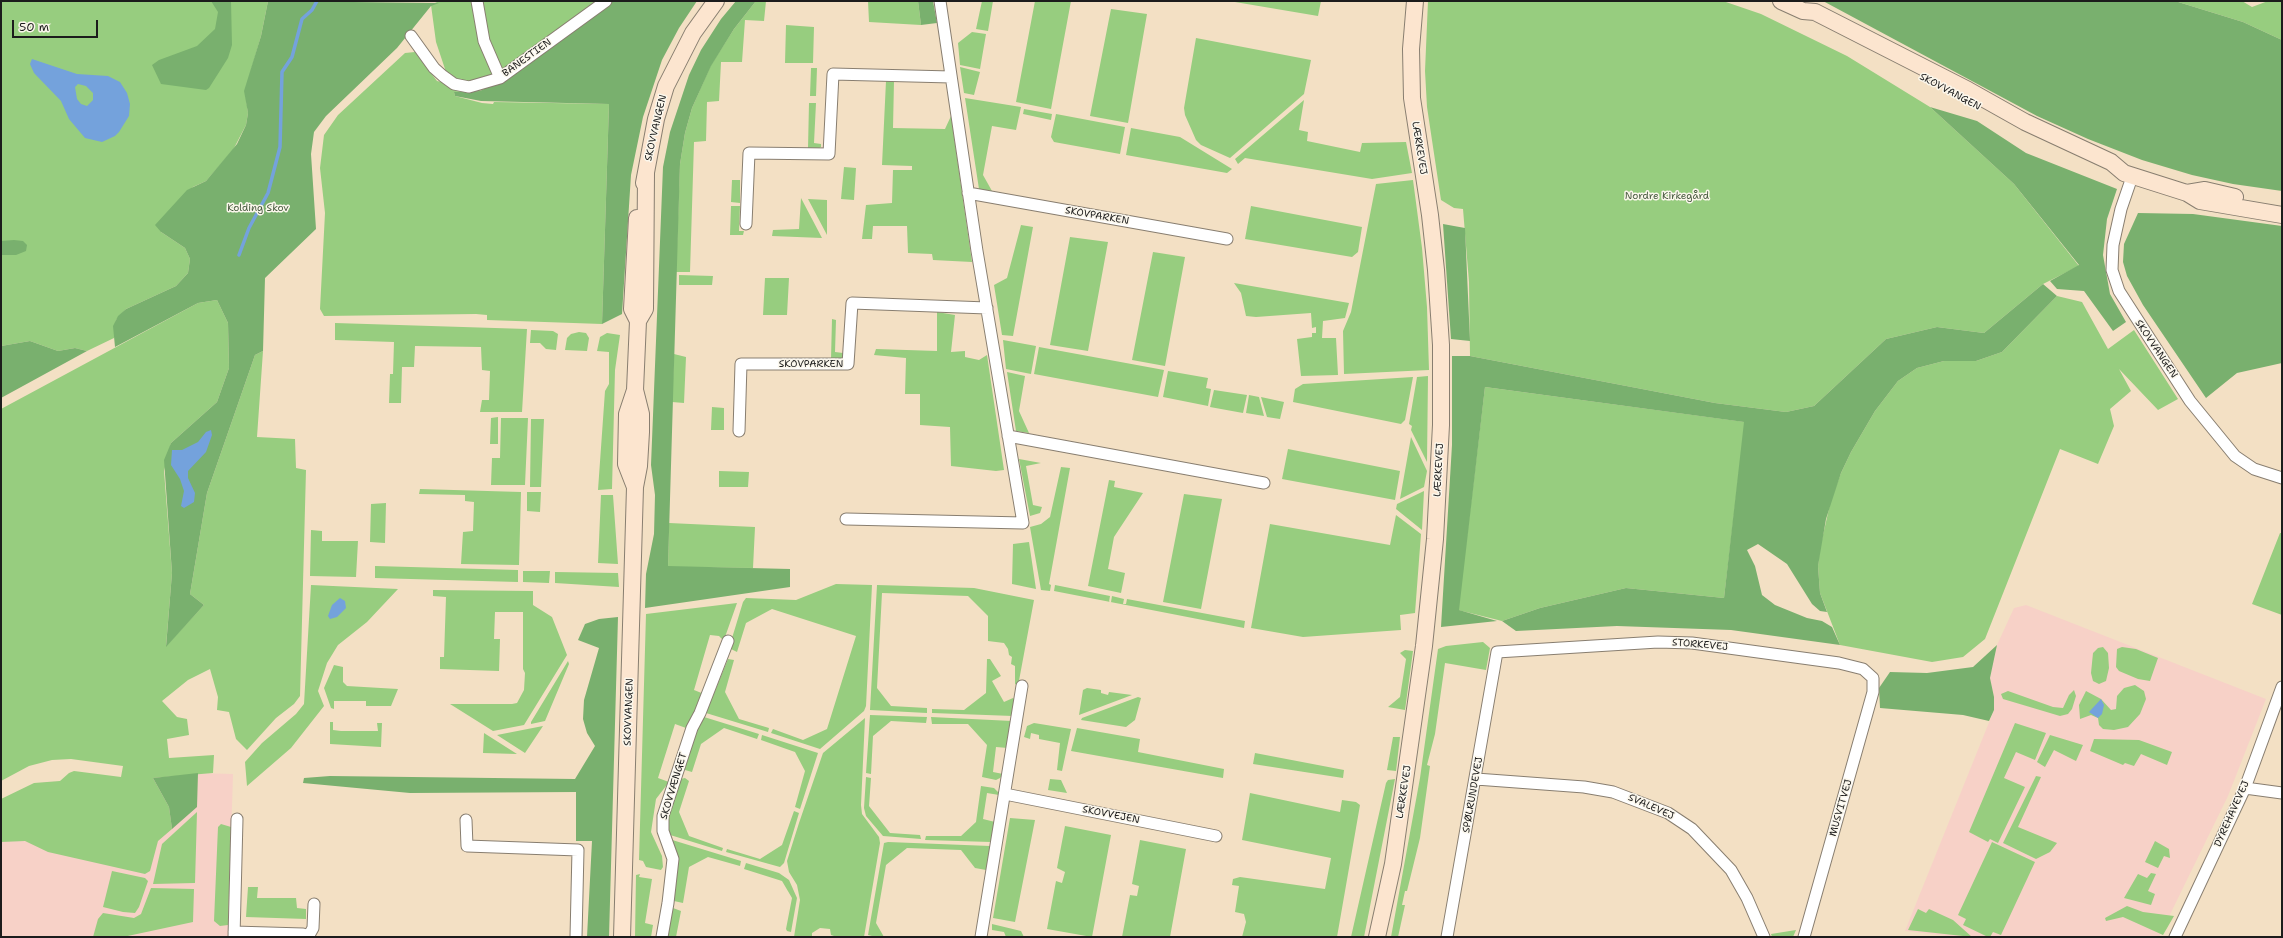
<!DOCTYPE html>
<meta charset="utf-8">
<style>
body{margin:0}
#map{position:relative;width:2283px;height:938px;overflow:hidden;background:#f3e0c4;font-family:"Shantell Sans",sans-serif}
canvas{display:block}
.frame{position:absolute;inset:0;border:2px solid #1c1c1c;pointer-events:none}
.scale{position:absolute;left:12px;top:20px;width:86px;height:18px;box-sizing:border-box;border:2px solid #1c1c1c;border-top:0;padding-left:5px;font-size:12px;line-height:14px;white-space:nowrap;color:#1c1c1c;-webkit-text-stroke:3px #fbf7ec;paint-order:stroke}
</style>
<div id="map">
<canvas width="2283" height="938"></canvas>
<div class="frame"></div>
<div class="scale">50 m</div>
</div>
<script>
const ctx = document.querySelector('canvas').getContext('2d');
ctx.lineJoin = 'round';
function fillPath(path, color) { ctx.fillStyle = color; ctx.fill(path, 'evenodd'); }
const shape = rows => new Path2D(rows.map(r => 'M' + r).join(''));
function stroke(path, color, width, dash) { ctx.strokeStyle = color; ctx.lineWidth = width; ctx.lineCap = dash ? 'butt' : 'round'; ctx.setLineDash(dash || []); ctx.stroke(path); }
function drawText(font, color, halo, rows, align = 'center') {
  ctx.font = font + ' "Shantell Sans",sans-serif'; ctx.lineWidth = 3; ctx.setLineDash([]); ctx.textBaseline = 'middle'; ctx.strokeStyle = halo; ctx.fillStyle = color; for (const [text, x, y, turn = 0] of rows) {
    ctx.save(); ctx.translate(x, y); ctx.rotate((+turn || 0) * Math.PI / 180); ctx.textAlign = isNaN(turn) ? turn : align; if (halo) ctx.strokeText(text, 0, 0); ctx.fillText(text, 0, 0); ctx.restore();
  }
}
const built = shape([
 [2026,605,2266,699,2228,796,2159,937,1955,937,1905,931,1994,710,1994,697,1990,678,1997,645,2014,608],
 [198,773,233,774,228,937,1,937,1,800,30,786,44,782]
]);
const green = shape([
 [1,1,268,1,261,36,245,91,248,113,246,125,233,150,206,181,193,187,161,232,185,248,190,259,188,273,176,286,126,309,116,320,114,338,87,351,75,348,58,351,30,341,1,346],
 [439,1,613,1,505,78,480,91,454,92,455,96,482,103,493,104,494,102,609,104,602,324,487,320,487,315,476,314,324,316,320,309,325,213,320,168,324,135,338,115,405,53,415,52,437,81,446,83,446,72,436,42,431,5],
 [756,1,766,1,764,21,745,20,742,62,721,62,719,101,707,102,706,141,694,142,690,272,676,272,680,164,685,133,692,108,711,65,734,29],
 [868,1,918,1,921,25,869,22],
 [982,1,993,1,988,31,976,29],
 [1035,1,1071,1,1051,109,1016,102],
 [1229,1,1321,1,1318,16],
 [1428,1,1723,1,1761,14,1847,56,1930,107,2014,184,2079,266,2043,284,1984,333,1937,327,1886,339,1814,406,1786,412,1715,403,1470,356,1469,282,1463,209,1454,208,1441,200,1427,107,1425,71],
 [2175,1,2242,1,2252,7,2268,1,2282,1,2282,40,2243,22],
 [1111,9,1147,14,1128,123,1090,116],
 [786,25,814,27,813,63,785,63],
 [972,32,986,34,980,69,960,65,958,43],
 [1196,38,1311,60,1304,94,1230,158,1201,145,1196,140,1185,115,1184,108],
 [960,67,980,72,974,95,964,93],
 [811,68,817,68,816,96,810,96],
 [886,81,894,81,893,128,945,129,951,116,972,262,933,260,932,254,908,253,907,226,873,226,872,239,862,239,866,205,892,203,893,170,912,170,912,166,882,165],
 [965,98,1021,107,1016,130,992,126,983,175,992,191,979,189],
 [1304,100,1299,130,1308,132,1307,141,1360,152,1362,143,1406,142,1412,173,1372,179,1245,158,1238,164,1235,159],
 [809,103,816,103,814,143,821,144,821,147,818,149,808,148],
 [1024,109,1052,114,1051,120,1023,114],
 [1056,114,1125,127,1120,154,1054,142,1051,137],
 [1131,128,1180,137,1232,169,1227,173,1126,155],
 [844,167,856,168,854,200,841,199],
 [732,180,740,180,740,203,731,202],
 [1413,180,1422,248,1427,307,1429,370,1344,374,1343,331,1351,312,1376,184],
 [801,198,822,238,772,236,773,230,799,229],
 [808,199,827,200,827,235],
 [731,206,740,206,739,231,744,231,743,235,730,235],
 [1251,206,1362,227,1358,252,1352,257,1245,239],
 [1021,225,1033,227,1013,336,1002,335,994,285,1007,278],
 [1070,237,1108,242,1088,351,1050,345],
 [1153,252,1185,257,1165,366,1132,360],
 [679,275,713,276,712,285,679,285],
 [765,278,789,278,787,315,763,315],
 [1234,283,1349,303,1345,318,1323,321,1322,338,1336,338,1338,375,1301,376,1297,339,1312,337,1312,333,1316,333,1316,327,1312,328,1311,313,1256,317,1246,316,1241,293],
 [2057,296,2082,302,2108,349,2134,330,2178,399,2158,410,2119,369,2131,391,2110,409,2114,426,2098,464,2060,449,1985,639,1963,657,1932,662,1840,645,1820,593,1818,566,1820,548,1831,500,1841,473,1851,452,1875,411,1898,381,1917,368,1944,361,1976,361,2002,352],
 [217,300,228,323,229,368,217,402,171,443,164,471,172,573,166,646,204,605,190,594,207,493,255,355,263,351,257,437,295,439,296,468,306,470,300,696,294,704,276,718,247,750,236,739,229,712,217,710,218,697,210,669,188,680,162,701,177,717,187,719,189,735,167,739,169,758,214,755,213,773,153,778,169,807,172,829,158,841,150,871,145,874,48,852,25,841,1,842,1,799,34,783,60,781,69,773,74,771,121,777,123,766,71,759,52,760,29,766,1,781,1,409,198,303],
 [937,312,955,315,951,352,965,351,965,357,979,360,987,355,1004,470,996,471,951,466,950,427,920,425,920,394,905,394,906,358,874,355,876,349,937,351],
 [832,319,836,320,835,352,843,353,843,358,838,359,831,359],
 [335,323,527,329,522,412,480,412,482,400,489,400,490,371,482,370,481,347,415,346,414,367,402,367,401,403,389,403,390,374,393,374,394,342,335,340],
 [531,330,553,331,558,334,556,350,546,349,540,343,530,343],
 [579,332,586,333,589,338,587,351,565,350,567,338,571,334],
 [607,333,620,335,615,370,612,489,598,490,605,391,609,384,609,352,597,351,600,337],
 [1003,340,1036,346,1031,374,1006,369],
 [1039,347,1164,370,1158,397,1034,374],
 [674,354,686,357,684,403,672,402],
 [1168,371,1208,378,1206,388,1211,389,1208,406,1163,397],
 [1007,372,1025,376,1019,411,1029,433,1016,431],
 [1428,376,1427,462,1411,430,1412,426,1409,424,1417,377],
 [1413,377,1405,420,1401,424,1293,402,1295,389,1303,384],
 [1485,387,1745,422,1724,598,1626,588,1540,608,1502,621,1458,610],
 [1214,390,1247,395,1243,413,1210,407],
 [1249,395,1259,397,1264,416,1246,413],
 [1261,397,1284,402,1280,419,1267,417],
 [712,407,724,408,724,430,711,430],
 [498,417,498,444,490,444,491,418],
 [501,418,528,418,525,485,491,485,492,458,500,458],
 [531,419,544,419,541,487,530,487],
 [1411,437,1427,471,1424,487,1400,499],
 [1288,449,1400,471,1395,500,1282,479],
 [1019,459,1041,463,1026,466,1033,505,1042,507,1040,513,1030,516],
 [1061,467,1070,468,1049,584,1051,585,1050,591,1041,590,1030,527,1041,524,1050,517],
 [719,471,749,472,748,487,719,487],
 [1109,480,1115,481,1114,487,1143,493,1114,537,1108,569,1125,573,1121,593,1088,586],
 [420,489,521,492,519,565,461,564,463,532,473,531,474,502,465,501,465,495,419,494],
 [1424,491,1422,530,1396,509,1397,504],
 [527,492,541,492,540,512,527,511],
 [1184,494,1222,499,1201,609,1163,602],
 [601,495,613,495,618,564,598,563],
 [386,503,385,543,370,542,371,504],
 [1396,515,1421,534,1415,613,1400,615,1401,630,1303,637,1251,628,1270,524,1390,545],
 [669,523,755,527,753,568,668,567],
 [311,530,322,531,322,541,358,541,356,577,310,576],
 [2280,533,2282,533,2282,615,2252,604],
 [1029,542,1036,589,1012,584,1013,544],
 [375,566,518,570,518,582,375,578],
 [523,571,550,571,549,583,523,582],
 [555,572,618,573,619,587,555,583],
 [836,584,872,585,866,706,864,711,820,749,771,733,773,729,803,740,827,729,856,636,772,609,746,623,737,652,729,648,743,602,746,598,796,600],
 [311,585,398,589,367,622,338,645,327,663,318,691,324,706,291,748,247,786,245,762,262,743,296,714,304,704],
 [877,585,974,588,1034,600,1018,686,1015,684,1015,666,1011,664,1012,657,1009,655,1008,649,1004,643,988,641,988,616,968,596,882,593,877,688,891,706,927,708,927,713,870,710],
 [1055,585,1110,596,1109,602,1111,602,1112,596,1124,599,1123,604,1126,604,1127,599,1245,621,1244,628,1054,591],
 [433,590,533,591,533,605,552,617,567,655,524,725,493,731,450,704,512,704,517,703,524,690,525,673,523,669,523,612,495,612,494,639,500,639,499,671,440,669,440,657,444,657,446,597,433,596],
 [737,603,725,637,722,639,719,636,710,635,694,690,704,694,686,728,675,724,658,778,669,782,656,799,651,832,662,856,663,867,661,870,646,867,643,861,639,860,646,614],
 [1483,642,1490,648,1486,670,1445,663,1435,734,1427,765,1430,766,1420,838,1407,891,1405,891,1402,905,1405,905,1398,937,1391,937,1420,778,1438,649,1446,646],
 [2103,647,2108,653,2109,668,2106,681,2099,684,2093,681,2091,673,2093,653,2098,648],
 [2122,647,2136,649,2158,658,2150,681,2138,679,2119,671,2116,667,2117,649],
 [1405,650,1413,651,1405,710,1388,707,1400,697,1406,659,1400,653],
 [728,659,734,660,725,692,739,719,769,728,768,732,706,713],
 [987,659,990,659,1001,676,992,681,1004,702,1013,698,1015,700,1013,716,932,713,932,709,964,710,986,693],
 [568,661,569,664,545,721,531,724,531,722],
 [334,665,343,667,343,682,347,686,398,689,391,706,366,706,366,701,334,701,334,709,331,708,324,688],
 [2135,685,2144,691,2146,699,2140,714,2128,727,2114,730,2103,729,2099,725,2098,718,2091,715,2080,719,2079,705,2086,691,2101,699,2111,710,2116,709,2117,696,2124,688],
 [1087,688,1101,690,1101,693,1108,695,1109,692,1132,695,1079,715,1083,690],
 [2074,690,2076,696,2072,709,2068,714,2060,716,2003,699,2001,694,2008,691,2053,707,2063,708,2069,695],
 [1138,697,1141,698,1135,720,1126,727,1081,720,1082,718],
 [870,715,927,717,926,723,891,721,873,736,871,774,866,773],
 [704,717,759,734,757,739,724,728,701,744,692,772,685,770,684,766,693,733],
 [931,717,1012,721,1008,748,996,747,993,772,1003,774,1000,778,996,780,982,777,987,745,968,724,932,724],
 [865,718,861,805,862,814,879,837,880,843,864,937,837,937,831,935,830,929,820,928,812,933,812,937,794,937,800,900,797,885,789,872,787,861,799,823,823,753],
 [330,722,333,722,333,730,341,731,378,731,377,723,382,723,381,747,330,744],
 [1034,723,1071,729,1062,771,1057,770,1060,743,1039,739,1039,735,1031,733,1030,739,1024,737,1027,726],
 [2015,723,2046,733,2035,760,2016,752,2004,778,2025,787,1998,843,1990,839,1988,842,1969,832],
 [543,726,525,753,497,735],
 [1077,728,1140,739,1138,752,1224,769,1223,778,1071,751],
 [484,733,517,754,483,753],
 [762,735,818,753,800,809,795,807,805,771,795,752,761,740],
 [2050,735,2083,745,2076,761,2054,750,2045,767,2037,762],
 [1393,737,1400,737,1396,771,1387,770],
 [2094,739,2139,740,2172,752,2167,765,2141,754,2134,766,2125,763,2123,765,2090,751],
 [1255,753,1344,770,1343,778,1253,764],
 [2036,776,2041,777,2018,827,2057,843,2050,852,2036,859,2003,843],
 [866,777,871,778,869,806,890,833,920,835,921,839,883,836,866,816,864,808],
 [685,778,689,781,679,812,689,836,723,848,722,851,667,834,667,819,680,779],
 [1050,779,1061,780,1067,793,1048,790],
 [1395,779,1364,937,1351,937,1386,783,1388,780],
 [981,786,994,788,999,793,999,795,987,793,983,819,995,822,991,842,925,840,926,836,961,836,976,822],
 [1250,793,1340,812,1342,800,1356,802,1360,805,1337,937,1242,937,1246,922,1244,914,1235,912,1239,886,1232,885,1233,879,1240,877,1325,889,1331,858,1242,840],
 [794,811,799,813,784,863,780,867,726,852,727,849,760,859,782,845],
 [197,812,195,883,153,884,162,844],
 [1010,818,1035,820,1015,922,993,918],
 [221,824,231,827,228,925,220,926,214,921,218,827],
 [1065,826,1111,835,1092,937,1047,929,1056,881,1062,883,1065,872,1057,868],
 [669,839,741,861,740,866,708,857,689,867,683,903,674,901,678,862],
 [1140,840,1186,849,1170,937,1122,937,1130,895,1137,896,1139,886,1132,884],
 [2155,841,2169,849,2170,858,2164,856,2158,868,2145,862],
 [1992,842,2035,862,2001,935,1993,932,1990,937,1988,937,1963,925,1966,919,1958,915],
 [884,843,888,842,990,846,986,870,975,868,961,850,907,848,886,865,876,923,884,937,876,937,868,935],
 [746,863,779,873,789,880,797,898,791,932,787,931,786,929,792,898,782,881,744,869],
 [112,871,145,878,148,881,139,907,135,913,123,912,103,907],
 [2151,873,2156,874,2148,891,2155,894,2151,905,2124,898,2138,874,2147,878],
 [640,874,639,877,652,879,645,923,653,925,651,937,635,937,636,875],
 [248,887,258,887,257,898,296,898,297,908,306,909,306,919,246,917],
 [151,888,194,889,193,922,123,937,93,937,98,919,103,913,134,918,141,914],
 [2127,906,2143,912,2174,916,2163,935,2123,917,2106,921,2105,918],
 [673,908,681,911,676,937,666,937,671,911],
 [1918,909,1926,913,1929,909,1953,920,1972,937,1908,930],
 [992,924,1021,931,1024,937,1006,937,1004,932,992,930],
 [1796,930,1793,937,1772,937,1771,934]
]);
const forest = shape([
 [211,1,231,1,232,45,228,58,209,88,206,90,161,84,152,65,159,60,197,46,215,29,218,12],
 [268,1,439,3,431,6,397,48,326,116,314,132,311,154,316,229,265,278,263,351,255,355,207,493,190,594,204,605,166,647,172,573,164,460,171,443,217,402,229,368,228,323,217,300,198,303,115,347,113,326,118,316,126,309,176,286,188,273,190,259,185,248,161,232,155,225,187,190,206,181,237,144,246,125,248,113,244,91,261,36],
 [613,1,697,1,679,28,662,60,643,117,631,175,622,314,602,324,609,104,481,101,455,96,454,92,480,91,505,78],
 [736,1,756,1,734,29,711,66,692,108,685,133,680,164,668,566,790,569,790,587,645,608,646,574,654,534,655,495,651,465,663,167,670,132,689,75,701,50,721,19],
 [918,1,933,1,937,23,921,25],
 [1823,1,2175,1,2243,22,2282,40,2282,191,2233,184,2192,175,2142,160,2088,139,2037,116],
 [1930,107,1977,121,2026,153,2117,189,2107,219,2103,255,2110,294,2126,322,2113,331,2084,291,2057,289,2050,281,2079,265,2014,184],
 [2138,213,2193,214,2282,226,2282,363,2237,373,2206,398,2143,305,2127,276,2123,262,2124,244],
 [1443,224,1465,228,1470,341,1451,339],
 [14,240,23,241,27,245,26,251,16,255,1,255,1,241],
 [2043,284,2057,296,2002,352,1976,361,1944,361,1917,368,1898,381,1875,411,1851,452,1841,473,1826,519,1818,566,1820,593,1827,612,1820,611,1812,604,1787,564,1758,544,1747,550,1755,566,1762,595,1775,605,1807,618,1822,621,1832,627,1840,645,1731,630,1617,626,1516,631,1502,621,1540,608,1626,588,1724,598,1744,422,1485,387,1459,610,1497,621,1441,627,1452,445,1452,356,1470,356,1715,403,1786,412,1814,406,1886,339,1937,327,1984,333],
 [30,341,58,351,75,348,87,351,1,398,1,346],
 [618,617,609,937,587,937,592,841,576,841,576,792,410,793,303,783,304,778,330,776,575,779,595,746,587,733,583,719,584,700,599,648,578,640,585,624,599,619],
 [1997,645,1990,678,1994,697,1994,710,1989,721,1963,715,1880,708,1879,688,1890,672,1927,673,1973,667],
 [198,773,197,807,172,829,169,807,153,778]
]);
const water = shape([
 [32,59,77,74,108,76,120,82,127,93,130,104,129,116,119,132,115,136,102,142,85,138,69,119,61,101,34,73,30,64],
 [78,84,86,86,93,93,93,100,87,106,81,104,77,99,75,87],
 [211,430,212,435,206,452,188,471,188,478,195,493,194,502,184,508,181,506,184,491,180,479,171,465,172,450,182,450,198,442,206,432],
 [340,598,345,601,346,608,337,617,330,619,328,616,332,605],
 [2101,699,2104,705,2102,714,2098,718,2089,712]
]);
const stream = shape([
 [239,255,249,228,268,193,280,147,282,72,292,57,302,19,312,10,317,1]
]);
const street = shape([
 [477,1,484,41,500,78],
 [411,36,434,68,443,76,454,84,469,87,500,78,606,1],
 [2132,177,2121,209,2113,245,2112,270,2119,291,2190,401,2235,456,2254,469,2282,478],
 [968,193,1227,239],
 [746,224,749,153,829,154,833,74,951,77],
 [739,431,741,364,848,364,852,303,987,308],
 [1008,436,1264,483],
 [846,519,1023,523,977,251,940,1],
 [1476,779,1584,787,1613,792,1668,813,1692,829,1731,870,1747,898,1764,937],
 [2245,788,2282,793],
 [1005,794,1216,836],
 [466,820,467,846,578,850,576,937],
 [234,932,303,934,309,937],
 [234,937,237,819],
 [308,937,313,928,314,904],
 [662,937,668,903,673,859,663,831,663,816,692,728,700,713,728,641],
 [981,937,1022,686],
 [1447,937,1497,652,1658,642,1692,643,1839,663,1863,669,1873,678,1873,692,1804,937],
 [2175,937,2245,788,2282,687]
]);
const secondary = shape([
 [1781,1,1803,11,1815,12,1968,90,2025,122,2111,162,2124,173,2187,193,2200,201,2282,215],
 [644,183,656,119,666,86,693,33,716,1],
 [2187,193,2205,190,2235,197],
 [637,218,632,309,638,321],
 [635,487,626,464,627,414,635,390],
 [622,937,635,487,639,466,641,432,641,414,635,390,638,321,645,309,646,173],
 [1377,937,1393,864,1424,646,1435,539,1441,425,1441,345,1436,270,1430,215,1412,98,1411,49,1415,1]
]);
const streetNames = [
 ["BANESTIEN",527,58,-36],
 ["SKOVVANGEN",1950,92,28],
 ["SKOVVANGEN",656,128,-77],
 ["LÆRKEVEJ",1419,148,81],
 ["SKOVPARKEN",1097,216,10],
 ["SKOVVANGEN",2156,349,56],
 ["SKOVPARKEN",811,364],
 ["LÆRKEVEJ",1439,470,-87],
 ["STORKEVEJ",1700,645,5],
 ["SKOVVANGEN",629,712,-88],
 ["SKOVVÆNGET",674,786,-73],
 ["LÆRKEVEJ",1404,792,-81],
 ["SPØLRUNDEVEJ",1473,795,-80],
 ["SVALEVEJ",1651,807,24],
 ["MUSVITVEJ",1841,808,-74],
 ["DYREHAVEVEJ",2232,814,-66],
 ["SKOVVEJEN",1111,815,11]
];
const parkNames = [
 ["Nordre Kirkegård",1667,196],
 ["Kolding Skov",258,208]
];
fillPath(built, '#f7d1c7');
fillPath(green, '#97cd7f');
fillPath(forest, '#79b06e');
fillPath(water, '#74a2dc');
stroke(stream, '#74a2dc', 3.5);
stroke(street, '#887e70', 13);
stroke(secondary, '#887e70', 18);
stroke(street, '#fff', 11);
stroke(secondary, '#fce5cf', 16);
drawText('10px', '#1c1c1c', '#fbf7ec', streetNames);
drawText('10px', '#475a3f', '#fbf7ec', parkNames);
</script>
